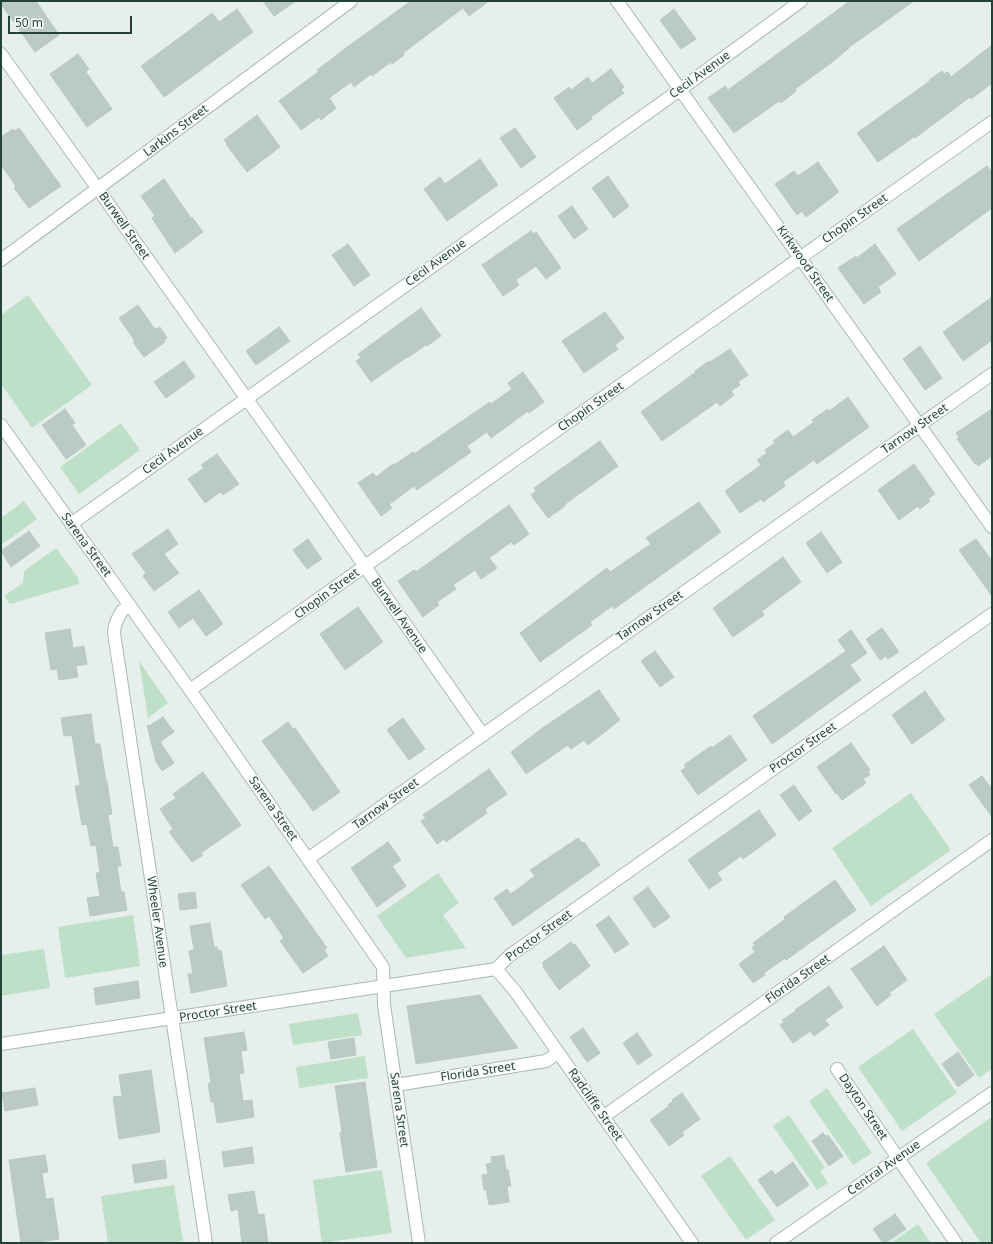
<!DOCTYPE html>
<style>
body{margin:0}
#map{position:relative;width:993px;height:1244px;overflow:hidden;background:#e6efeb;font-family:"Noto Sans",sans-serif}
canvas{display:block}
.frame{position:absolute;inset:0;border:2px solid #24423a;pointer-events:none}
.scale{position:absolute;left:8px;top:16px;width:124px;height:18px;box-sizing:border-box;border:2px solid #24423a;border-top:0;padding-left:5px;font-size:12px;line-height:14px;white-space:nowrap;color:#24423a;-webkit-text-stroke:3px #f7fbf9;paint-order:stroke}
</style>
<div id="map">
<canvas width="993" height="1244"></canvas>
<div class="frame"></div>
<div class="scale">50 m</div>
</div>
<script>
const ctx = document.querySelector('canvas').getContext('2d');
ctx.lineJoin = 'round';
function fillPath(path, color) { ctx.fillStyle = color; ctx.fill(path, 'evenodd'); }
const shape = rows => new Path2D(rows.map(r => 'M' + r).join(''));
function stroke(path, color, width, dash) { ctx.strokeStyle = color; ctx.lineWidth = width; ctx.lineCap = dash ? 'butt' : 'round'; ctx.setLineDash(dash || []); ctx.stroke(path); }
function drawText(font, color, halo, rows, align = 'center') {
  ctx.font = font + ' "Noto Sans",sans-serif'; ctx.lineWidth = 3; ctx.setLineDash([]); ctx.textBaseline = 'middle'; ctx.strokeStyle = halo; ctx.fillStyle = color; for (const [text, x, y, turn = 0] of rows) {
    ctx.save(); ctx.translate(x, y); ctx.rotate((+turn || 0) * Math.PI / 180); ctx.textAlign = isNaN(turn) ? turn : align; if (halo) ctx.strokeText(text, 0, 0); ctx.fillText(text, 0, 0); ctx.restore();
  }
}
const green = shape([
 [28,295,92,385,32,428,1,384,1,315],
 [121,423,140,450,79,494,60,467],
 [24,501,37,519,1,545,1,518],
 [56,548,78,578,79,584,10,604,4,596,23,583,24,571],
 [139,661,168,703,148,718],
 [911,793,951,850,871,906,832,848],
 [438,873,459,903,443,915,466,948,406,958,377,916],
 [133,915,140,966,65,978,58,927],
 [44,949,50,988,1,996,1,955],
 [992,974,992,1069,979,1078,934,1014],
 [358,1013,362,1035,293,1045,289,1024],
 [913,1029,957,1093,902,1131,858,1067],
 [365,1056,368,1078,299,1088,296,1067],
 [827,1088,872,1153,853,1165,809,1101],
 [789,1115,825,1168,820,1171,828,1183,817,1190,773,1126],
 [990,1118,992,1121,992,1243,981,1243,926,1163],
 [730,1156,775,1220,746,1240,701,1176],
 [382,1170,392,1233,322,1243,313,1180],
 [174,1185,183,1241,172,1243,108,1243,101,1196],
 [918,1224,931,1243,891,1243]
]);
const building = shape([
 [1,1,36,1,59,35,35,52,1,4,1,1],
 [263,1,296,1,274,16,263,1],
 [411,1,489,1,469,16,463,8,403,53,404,55,392,64,391,62,372,76,371,74,354,87,351,82,329,98,336,108,321,120,319,117,301,130,279,101,318,72,317,70,350,45,411,1],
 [850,1,914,1,848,48,849,48,831,63,795,89,796,91,781,103,779,101,734,133,708,98,725,86,728,90,850,1],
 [237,9,253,32,164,97,141,66,186,33,212,13,219,22,237,9],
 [674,9,696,39,681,49,660,20,674,9],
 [992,45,992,83,971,99,970,97,915,138,914,137,878,162,857,133,930,81,929,80,942,71,944,74,948,72,951,77,992,45],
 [78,54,89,69,86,72,112,109,87,127,50,74,78,54],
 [611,69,624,87,621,90,624,93,591,117,592,119,577,130,554,98,569,87,571,90,588,77,592,83,611,69],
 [257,115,280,147,247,172,226,144,227,143,224,140,257,115],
 [19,128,61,186,29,208,14,188,16,186,1,165,1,137,13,129,15,131,19,128],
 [515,128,536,157,521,168,500,138,515,128],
 [480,159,498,185,447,221,424,189,440,177,445,184,480,159],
 [818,162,839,192,806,217,802,211,797,215,775,184,794,171,798,176,818,162],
 [987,166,992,172,992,208,919,261,897,229,987,166],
 [608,176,629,206,614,218,592,188,608,176],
 [164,179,191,218,192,217,203,232,175,253,152,218,155,216,141,196,164,179],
 [572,206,588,229,574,239,558,216,572,206],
 [531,231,533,234,536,232,561,268,546,279,536,266,516,280,519,285,503,296,482,265,531,231],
 [348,244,370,275,354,286,332,255,348,244],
 [875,244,896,274,878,287,881,292,864,304,838,268,856,256,857,258,875,244],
 [992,297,992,340,963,361,943,332,992,297],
 [138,305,154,328,156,329,160,327,167,338,164,340,165,342,144,357,133,342,135,341,119,318,138,305],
 [421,308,441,336,427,346,426,345,407,358,407,357,371,382,356,361,361,358,358,354,421,308],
 [605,312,624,338,615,345,618,349,584,373,562,341,605,312],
 [279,327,290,341,256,365,246,351,279,327],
 [920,346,942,378,925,390,903,359,920,346],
 [730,349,748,375,738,382,740,385,731,391,734,395,720,406,717,402,662,441,641,412,696,372,695,371,709,361,710,362,730,349],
 [184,361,195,377,166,398,154,382,184,361],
 [523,372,544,402,529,413,528,411,491,438,487,432,467,446,471,452,417,490,414,486,394,501,389,504,392,508,381,516,358,483,373,473,376,477,393,464,394,465,413,452,414,454,490,402,491,404,512,389,508,383,523,372],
 [848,397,869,427,817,464,814,460,783,482,785,486,763,502,761,499,740,513,725,491,761,465,757,460,767,453,765,450,775,443,773,441,788,430,793,437,814,422,812,420,828,409,829,411,848,397],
 [65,409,75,423,72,425,86,445,66,459,42,425,65,409],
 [992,409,992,456,978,466,976,463,975,464,957,439,959,437,956,433,992,409],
 [600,441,618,466,564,505,565,506,548,518,531,495,536,491,534,488,600,441],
 [217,454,239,484,223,495,220,492,205,503,188,479,204,468,201,465,217,454],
 [914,464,935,494,928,499,930,501,920,509,918,506,899,520,878,490,914,464],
 [699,502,721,532,614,609,612,606,590,622,592,625,540,662,520,633,607,568,610,572,651,544,646,538,699,502],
 [509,505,529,534,514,545,511,542,489,558,497,568,481,579,475,570,453,585,456,589,437,602,439,605,423,617,398,581,414,570,416,572,509,505],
 [168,529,178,544,164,554,179,573,154,591,143,576,146,573,132,554,168,529],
 [29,531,40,546,11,567,1,551,29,531],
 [821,532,842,562,827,573,806,543,821,532],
 [308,539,322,559,307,569,293,550,308,539],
 [976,539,992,561,992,596,959,550,976,539],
 [783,557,801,582,762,611,764,615,733,637,713,608,783,557],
 [199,590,223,624,206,636,193,618,179,628,168,612,199,590],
 [358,607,383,642,345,670,320,634,358,607],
 [882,628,899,652,888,659,886,656,880,660,866,639,882,628],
 [70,629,73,648,84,646,87,664,76,666,78,677,59,680,57,669,51,670,45,633,70,629],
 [851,630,867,653,850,665,861,680,772,744,753,716,846,651,838,640,851,630],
 [655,651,674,677,660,687,641,661,655,651],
 [599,690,620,720,588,745,584,740,571,749,568,745,526,774,511,752,541,729,599,690],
 [925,691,945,720,912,744,892,715,925,691],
 [91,714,95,744,100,744,106,781,107,781,112,814,108,815,113,847,118,847,121,866,117,866,121,892,124,892,127,910,90,916,87,898,100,896,96,873,100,873,96,845,91,846,87,824,82,825,75,786,80,785,72,735,64,736,61,718,91,714],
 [163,717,174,732,160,742,174,763,162,771,156,762,147,725,149,726,163,717],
 [403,718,425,749,409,760,387,730,403,718],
 [288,722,293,729,295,728,340,792,313,811,262,741,288,722],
 [730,735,747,760,698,795,681,771,686,767,684,765,711,746,712,748,730,735],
 [851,743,870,770,868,771,870,775,863,779,866,783,842,800,837,793,836,794,817,767,851,743],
 [489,769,507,794,485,809,487,813,477,820,446,842,444,839,437,844,421,821,426,818,423,815,489,769],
 [203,772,241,825,201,853,203,855,192,862,169,832,173,829,160,809,176,798,173,794,203,772],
 [982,776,992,789,992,817,969,785,982,776],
 [794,785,812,811,799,821,780,795,794,785],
 [759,810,776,835,743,859,741,856,717,873,722,880,709,889,688,860,759,810],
 [578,838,582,843,584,842,600,865,513,926,494,898,507,889,511,894,535,876,530,870,578,838],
 [388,842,401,860,392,866,406,886,377,907,351,868,388,842],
 [269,866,327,948,324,950,328,956,303,973,280,941,284,938,269,916,265,919,241,885,269,866],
 [835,880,856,910,786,960,785,958,764,973,765,975,753,983,739,964,755,952,752,947,755,945,753,943,785,919,784,917,835,880],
 [648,887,670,917,654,928,633,898,648,887],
 [195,892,197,908,180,910,178,894,195,892],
 [609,916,629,944,615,953,596,925,609,916],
 [210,923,214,947,217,947,218,951,221,950,227,986,191,993,188,974,193,974,189,951,194,950,190,926,210,923],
 [571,942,573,945,575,944,590,966,559,990,543,967,544,966,542,963,571,942],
 [884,946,907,980,889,993,891,995,877,1006,851,969,884,946],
 [138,981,140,998,96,1005,94,988,138,981],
 [829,986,843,1007,825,1020,829,1025,814,1036,810,1031,793,1043,780,1025,784,1022,782,1020,796,1011,795,1010,829,986],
 [480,995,518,1048,416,1064,407,1006,480,995],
 [583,1028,600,1053,587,1062,570,1037,583,1028],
 [244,1032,247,1050,241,1051,244,1073,239,1074,243,1101,252,1100,254,1117,217,1123,214,1102,211,1102,208,1084,211,1083,204,1038,244,1032],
 [637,1033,652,1055,638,1065,623,1043,637,1033],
 [354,1038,356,1055,331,1059,328,1042,354,1038],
 [958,1052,974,1075,958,1087,942,1064,958,1052],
 [151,1070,160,1132,119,1139,113,1097,122,1096,119,1075,151,1070],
 [365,1082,377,1167,346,1172,340,1133,342,1132,335,1086,365,1082],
 [35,1088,38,1105,5,1111,2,1093,35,1088],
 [682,1093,700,1119,682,1132,684,1135,669,1146,650,1120,669,1106,668,1105,673,1101,672,1100,682,1093],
 [823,1133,826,1136,828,1135,843,1156,829,1166,812,1141,823,1133],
 [252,1147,254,1163,224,1167,222,1152,252,1147],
 [45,1155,48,1172,42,1173,46,1199,53,1198,59,1239,34,1243,21,1243,9,1160,45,1155],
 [504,1155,506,1170,508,1170,511,1186,507,1186,509,1202,489,1205,486,1189,484,1190,482,1175,488,1174,486,1164,492,1163,491,1157,504,1155],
 [165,1160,167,1178,135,1183,132,1165,165,1160],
 [793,1162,809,1185,777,1207,758,1180,772,1170,775,1175,793,1162],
 [254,1191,258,1215,264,1214,268,1243,242,1243,238,1209,231,1211,228,1195,254,1191],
 [895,1214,906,1229,885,1243,883,1243,873,1229,895,1214]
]);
const minor = shape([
 [617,1,992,527],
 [1,54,98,189,305,481,483,735],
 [1,260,351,1],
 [1,425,190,690,383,967,384,1005,419,1243],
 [71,524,681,89,801,1],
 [129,605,122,611,118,618,115,625,114,633,206,1243],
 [190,690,992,122],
 [308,859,992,374],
 [496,969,515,991,692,1243],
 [1,1044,496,969,509,956,992,614],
 [837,1069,956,1243],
 [396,1085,546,1061,558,1053],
 [603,1117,992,840],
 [776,1243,992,1093]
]);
const streetNames = [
 ["Cecil Avenue",700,75,-36],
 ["Larkins Street",176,131,-37],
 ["Chopin Street",855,219,-35],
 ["Burwell Street",124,226,55],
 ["Cecil Avenue",436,263,-36],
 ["Kirkwood Street",805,264,55],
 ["Chopin Street",591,407,-35],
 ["Tarnow Street",915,429,-35],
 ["Cecil Avenue",173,451,-36],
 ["Sarena Street",86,545,54],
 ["Chopin Street",327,594,-36],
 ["Burwell Avenue",399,616,55],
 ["Tarnow Street",650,616,-35],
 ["Proctor Street",803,748,-35],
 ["Tarnow Street",386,804,-36],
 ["Sarena Street",273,809,55],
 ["Wheeler Avenue",157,922,82],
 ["Proctor Street",539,936,-36],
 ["Florida Street",798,979,-35],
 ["Proctor Street",218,1012,-9],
 ["Florida Street",478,1072,-9],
 ["Radcliffe Street",595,1105,55],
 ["Dayton Street",863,1107,56],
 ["Sarena Street",399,1110,82],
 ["Central Avenue",884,1168,-35]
];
fillPath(green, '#bfe0c8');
fillPath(building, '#bbcac4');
stroke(building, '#b8c9c2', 1);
stroke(minor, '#a8b8b2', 14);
stroke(minor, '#fff', 12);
drawText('12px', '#24423a', '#f7fbf9', streetNames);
</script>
